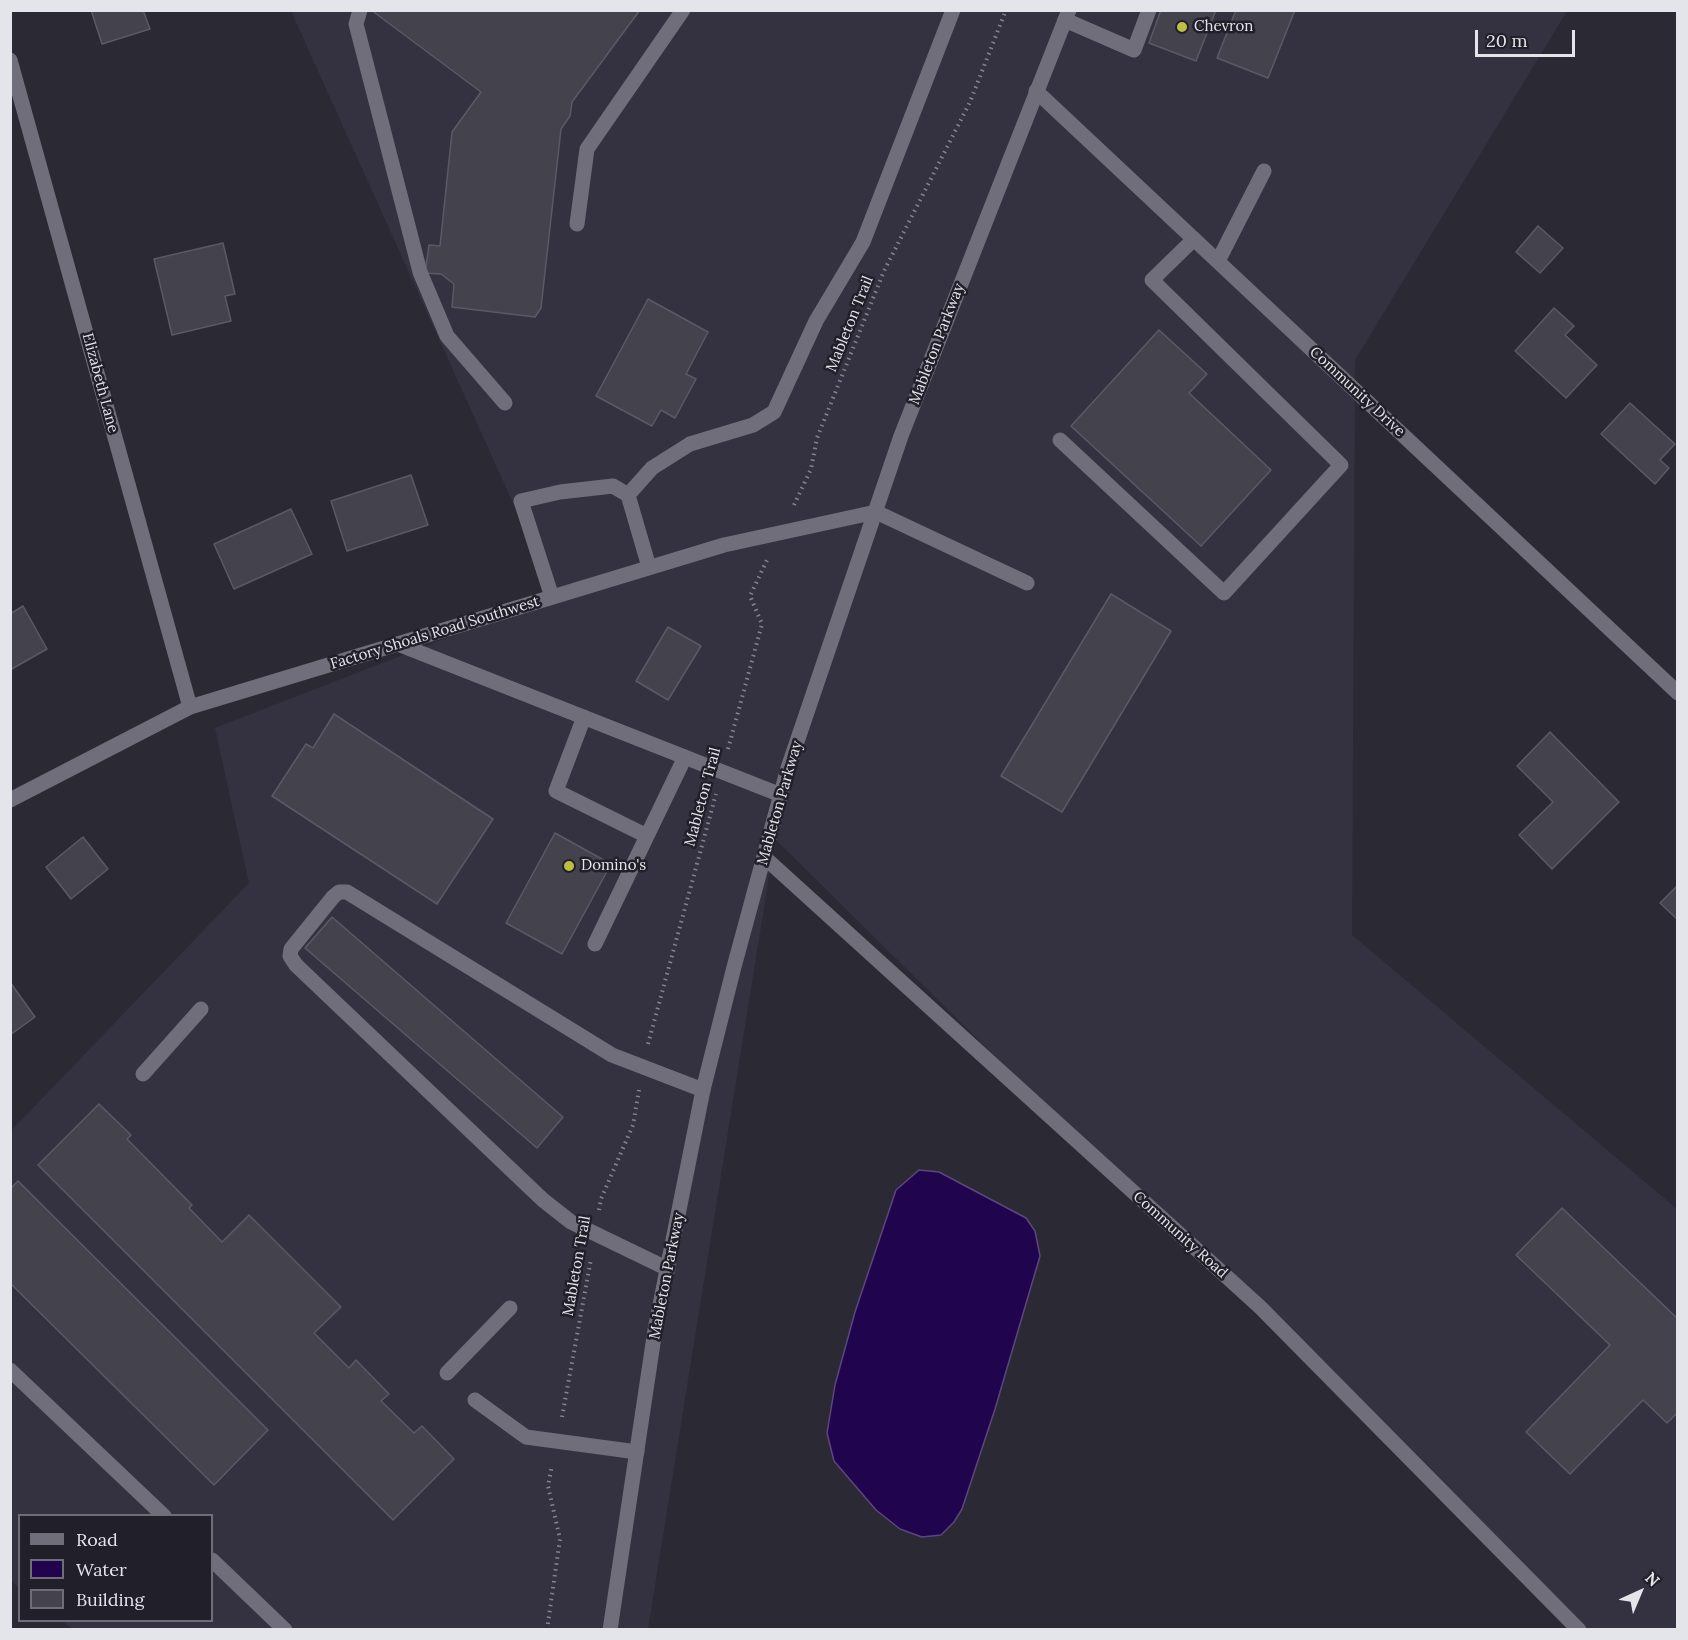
<!DOCTYPE html>
<style>
body{margin:0}
#map{position:relative;width:1688px;height:1640px;overflow:hidden;background:#2b2a34;font-family:Lora,serif}
canvas{display:block}
.frame{position:absolute;inset:0;border:12px solid #e4e4eb;pointer-events:none}
.legend{position:absolute;left:18px;top:1514px;width:195px;height:108px;box-sizing:border-box;background:#21202a;border:2px solid #6f6e77;margin:0;padding:8px 10px;list-style:none;font-size:18px;color:#e4e4eb}
.legend li{display:flex;align-items:center;gap:12px;height:30px}
.legend b{width:30px;border:2px solid #6f6e77}
.north{position:absolute;left:1610px;top:1562px;width:60px;height:60px;-webkit-text-stroke:4px #21202a;paint-order:stroke;rotate:44deg;font-size:16px;font-weight:700;line-height:24px;text-align:center;color:#e4e4eb}
.north::after{content:'';display:block;margin:auto;width:21px;height:27px;background:#e4e4eb;clip-path:polygon(50% 0,100% 100%,50% 72%,0 100%)}
.scale{position:absolute;left:1475px;top:30px;width:100px;height:27px;box-sizing:border-box;border:3px solid #e4e4eb;border-top:0;padding-left:8px;font-size:18px;line-height:21px;white-space:nowrap;color:#e4e4eb;-webkit-text-stroke:4px #21202a;paint-order:stroke}
</style>
<div id="map">
<canvas width="1688" height="1640"></canvas>
<div class="frame"></div>
<ul class="legend">
<li><b style="height:8px;background:#6f6e7a"></b>Road</li>
<li><b style="height:16px;background:#20044e"></b>Water</li>
<li><b style="height:16px;background:#43424d"></b>Building</li>
</ul>
<div class="north">N</div>
<div class="scale">20 m</div>
</div>
<script>
const ctx = document.querySelector('canvas').getContext('2d');
ctx.lineJoin = 'round';
function fillPath(path, color) { ctx.fillStyle = color; ctx.fill(path, 'evenodd'); }
const shape = rows => new Path2D(rows.map(r => 'M' + r).join(''));
function stroke(path, color, width, dash) { ctx.strokeStyle = color; ctx.lineWidth = width; ctx.lineCap = dash ? 'butt' : 'round'; ctx.setLineDash(dash || []); ctx.stroke(path); }
function drawText(font, color, halo, rows, align = 'center') {
  ctx.font = font + ' Lora,serif'; ctx.lineWidth = 5; ctx.setLineDash([]); ctx.textBaseline = 'middle'; ctx.strokeStyle = halo; ctx.fillStyle = color; for (const [text, x, y, turn = 0] of rows) {
    ctx.save(); ctx.translate(x, y); ctx.rotate((+turn || 0) * Math.PI / 180); ctx.textAlign = isNaN(turn) ? turn : align; if (halo) ctx.strokeText(text, 0, 0); ctx.fillText(text, 0, 0); ctx.restore();
  }
}
const built = shape([
 [291,11,1567,11,1355,360,1352,935,1677,1209,1677,1629,1575,1629,775,839,648,1629,74,1630,62,1621,212,1620,212,1516,20,1516,19,1588,11,1581,10,1132,249,883,215,728,555,596]
]);
const water = shape([
 [919,1170,939,1172,1026,1218,1035,1231,1040,1256,995,1409,962,1509,954,1522,941,1535,922,1537,900,1529,876,1510,834,1461,827,1433,835,1385,855,1312,896,1190,919,1170]
]);
const building = shape([
 [91,10,143,10,150,29,102,44,91,10],
 [371,10,640,10,572,102,570,116,561,129,541,308,535,317,452,307,454,284,441,274,425,273,429,245,440,246,452,132,481,92,371,10],
 [1161,10,1216,10,1196,61,1149,43,1161,10],
 [1236,10,1295,10,1268,78,1217,58,1236,10],
 [1538,226,1563,248,1540,273,1516,252,1538,226],
 [223,243,235,294,225,296,231,321,172,335,154,259,223,243],
 [648,299,708,332,686,374,696,379,675,418,661,410,652,426,596,396,648,299],
 [1554,308,1574,326,1565,335,1597,365,1566,398,1515,351,1554,308],
 [1159,330,1207,374,1189,393,1271,470,1201,546,1071,426,1159,330],
 [1630,403,1675,444,1660,460,1669,468,1655,484,1601,434,1630,403],
 [411,475,428,525,347,551,331,501,411,475],
 [291,509,312,554,234,589,214,544,291,509],
 [1111,594,1171,631,1062,812,1001,776,1111,594],
 [23,606,47,649,10,670,10,614,23,606],
 [668,627,701,646,668,700,636,681,668,627],
 [334,714,493,819,437,904,272,796,306,744,313,748,334,714],
 [1550,732,1619,802,1552,869,1519,835,1553,802,1517,766,1550,732],
 [555,833,611,864,562,954,506,923,555,833],
 [83,837,108,869,71,899,46,867,83,837],
 [1678,885,1678,920,1660,903,1678,885],
 [332,917,563,1117,537,1148,305,948,332,917],
 [10,982,35,1017,10,1035,10,982],
 [99,1104,131,1135,127,1139,192,1205,189,1208,222,1242,249,1215,341,1307,314,1333,349,1368,356,1360,389,1394,381,1401,414,1433,422,1426,454,1459,393,1520,38,1165,99,1104],
 [18,1181,268,1430,214,1485,10,1283,10,1189,18,1181],
 [1562,1208,1678,1319,1678,1412,1667,1423,1643,1400,1570,1474,1526,1432,1610,1345,1516,1255,1562,1208]
]);
const path = shape([
 [794,505,811,469,817,438,884,271,970,102,1006,10],
 [728,749,762,624,750,596,767,560],
 [648,1044,716,794],
 [599,1210,601,1199,633,1125,639,1090],
 [562,1417,591,1259],
 [547,1630,560,1539,548,1486,552,1465]
]);
const lane = shape([
 [360,10,356,24,420,272,447,336,505,403],
 [1065,20,1134,50,1149,10],
 [577,224,587,149,683,10],
 [1218,261,1264,171],
 [1060,440,1224,593,1341,465,1152,280,1194,239],
 [628,495,652,468,690,444,753,425,774,412,816,321,863,242,953,10],
 [876,512,1027,583],
 [552,597,521,501,560,492,613,486,628,495,649,567],
 [398,644,781,795],
 [584,717,556,791,647,836],
 [595,944,685,757],
 [143,1074,201,1009],
 [668,1269,571,1222,543,1200,296,965,290,956,291,949,333,897,339,892,347,892,612,1055,703,1090],
 [10,1370,164,1516],
 [447,1373,510,1308],
 [475,1400,526,1437,637,1452],
 [212,1560,285,1630]
]);
const street = shape([
 [10,60,190,707],
 [1036,91,1678,693],
 [764,857,1260,1307,1579,1630]
]);
const secondary = shape([
 [10,800,190,707,724,545,876,512],
 [610,1630,655,1330,703,1090,734,967,788,768,901,436,1069,10]
]);
const markers = [
 [1182,27,6,"#bcbf43"],
 [569,866,6,"#bcbf43"]
];
const poiNames = [
 ["Chevron",1194,27],
 ["Domino's",581,866]
];
const streetNames = [
 ["Mableton Trail",850,324,-68],
 ["Mableton Parkway",937,344,-69],
 ["Elizabeth Lane",100,383,75],
 ["Community Drive",1357,392,43],
 ["Factory Shoals Road Southwest",435,633,-17],
 ["Mableton Trail",703,797,-75],
 ["Mableton Parkway",780,803,-74],
 ["Community Road",1180,1235,42],
 ["Mableton Trail",577,1266,-80],
 ["Mableton Parkway",667,1276,-79]
];
fillPath(built, '#343241');
fillPath(water, '#20044e');
stroke(water, '#5b477d', 1.5);
fillPath(building, '#43424d');
stroke(building, '#5b5965', 1.5);
stroke(path, '#85848d', 4, [1.5, 4.5]);
stroke(lane, '#6f6e7a', 15);
stroke(street, '#6f6e7a', 15);
stroke(secondary, '#6f6e7a', 15);
for (const [x, y, r, color] of markers) { const dot = new Path2D(); dot.arc(x, y, r, 0, 2 * Math.PI); ctx.fillStyle = color; ctx.fill(dot); stroke(dot, '#21202a', 2); }
drawText('15px', '#e4e4eb', '#21202a', poiNames, 'left');
drawText('15px', '#e4e4eb', '#21202a', streetNames);
</script>
